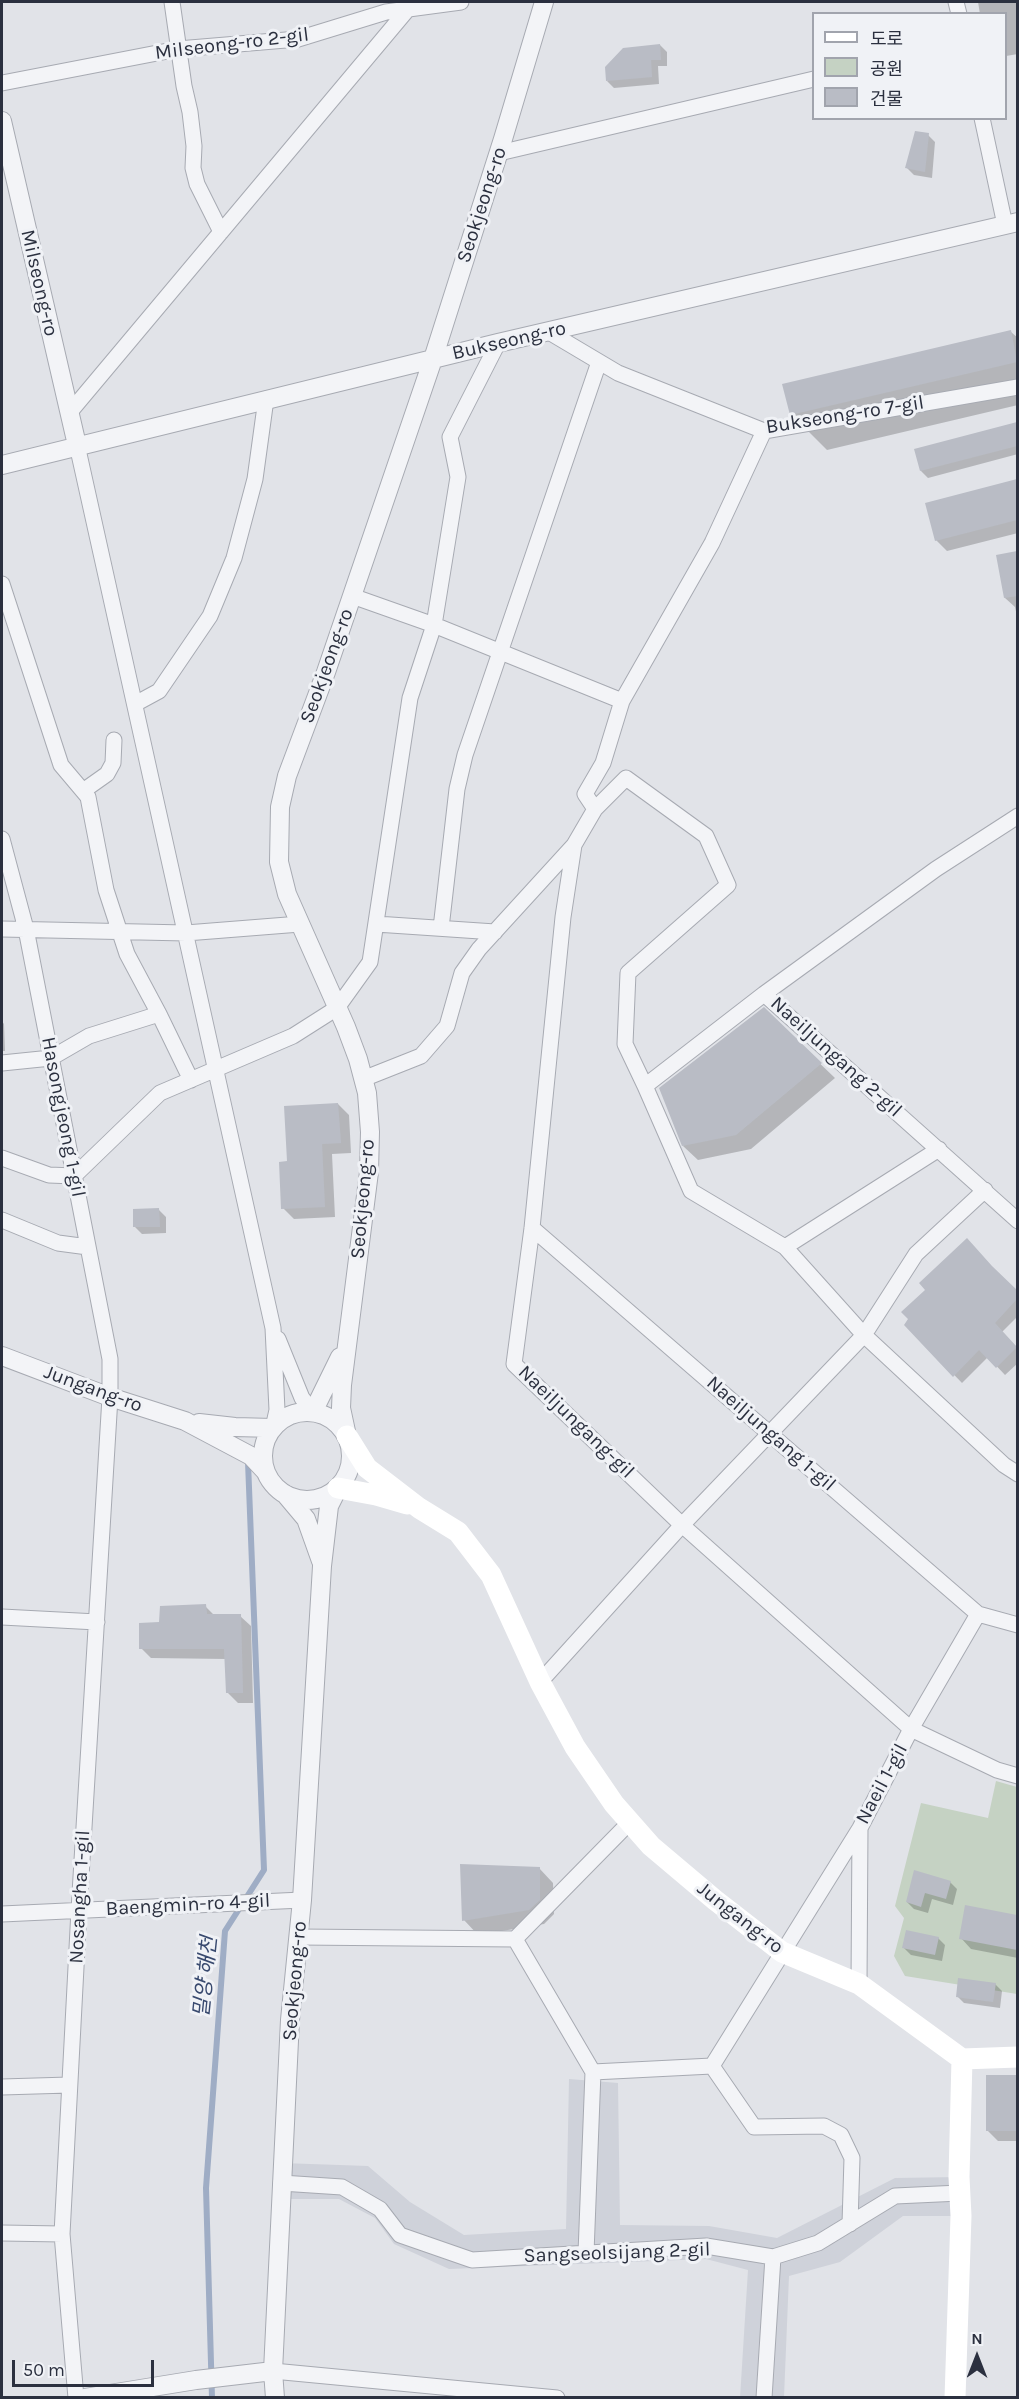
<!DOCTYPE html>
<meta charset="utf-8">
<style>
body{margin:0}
#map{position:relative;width:1019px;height:2399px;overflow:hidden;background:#e1e3e8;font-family:Karla,"Noto Sans KR",sans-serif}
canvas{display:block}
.frame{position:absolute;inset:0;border:3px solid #2b303f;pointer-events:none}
.legend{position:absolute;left:812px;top:12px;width:195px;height:108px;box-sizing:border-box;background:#f0f2f6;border:2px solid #a1a4ad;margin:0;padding:8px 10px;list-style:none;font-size:18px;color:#2b303f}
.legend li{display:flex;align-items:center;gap:12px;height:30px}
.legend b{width:30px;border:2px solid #a1a4ad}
.north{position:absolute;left:947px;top:2327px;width:60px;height:60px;-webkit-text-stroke:4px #f0f2f6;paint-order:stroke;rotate:0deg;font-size:16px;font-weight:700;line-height:24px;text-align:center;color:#2b303f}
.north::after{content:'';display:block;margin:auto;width:21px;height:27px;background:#2b303f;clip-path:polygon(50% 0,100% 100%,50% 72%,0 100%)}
.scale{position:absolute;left:12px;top:2360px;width:142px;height:27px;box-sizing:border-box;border:3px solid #2b303f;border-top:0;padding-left:8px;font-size:18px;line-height:21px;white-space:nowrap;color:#2b303f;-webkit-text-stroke:4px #f0f2f6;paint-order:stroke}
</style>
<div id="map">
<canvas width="1019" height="2399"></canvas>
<div class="frame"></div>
<ul class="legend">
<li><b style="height:8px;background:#fff"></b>도로</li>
<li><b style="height:16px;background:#c5d2c3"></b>공원</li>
<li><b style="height:16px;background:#b9bcc5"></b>건물</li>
</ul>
<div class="north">N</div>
<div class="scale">50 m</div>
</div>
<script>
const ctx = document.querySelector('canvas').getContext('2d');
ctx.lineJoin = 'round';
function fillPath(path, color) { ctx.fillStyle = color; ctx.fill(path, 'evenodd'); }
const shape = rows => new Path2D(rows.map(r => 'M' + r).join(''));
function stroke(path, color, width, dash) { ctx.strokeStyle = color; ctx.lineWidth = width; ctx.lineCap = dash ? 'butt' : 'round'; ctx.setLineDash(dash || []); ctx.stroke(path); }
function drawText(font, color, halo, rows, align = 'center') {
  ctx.font = font + ' Karla,"Noto Sans KR",sans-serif'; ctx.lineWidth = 6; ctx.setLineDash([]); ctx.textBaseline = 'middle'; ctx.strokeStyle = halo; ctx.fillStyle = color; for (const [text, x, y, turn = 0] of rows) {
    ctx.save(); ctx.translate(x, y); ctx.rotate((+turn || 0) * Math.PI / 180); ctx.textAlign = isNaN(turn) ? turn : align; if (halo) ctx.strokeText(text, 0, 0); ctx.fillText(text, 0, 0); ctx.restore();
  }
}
const built = shape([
 [569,2079,618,2083,620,2225,709,2226,777,2238,895,2178,959,2177,961,2216,903,2216,840,2262,789,2276,784,2397,740,2398,748,2270,706,2259,449,2269,394,2244,375,2218,339,2199,280,2199,282,2163,368,2166,410,2202,464,2235,566,2229]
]);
const green = shape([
 [996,1781,1017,1787,1017,1994,905,1976,894,1956,904,1918,895,1906,921,1803,988,1818]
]);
const shadow = shape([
 [978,2,1016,2,1018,54,1006,56,1006,14,980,14],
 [660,45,667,52,667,66,658,66,659,84,614,88,607,81],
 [928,135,935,142,932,178,914,175,907,168],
 [1011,332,1018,338,1018,405,827,450,791,414],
 [1018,424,1018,454,928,478,921,471,915,450],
 [1018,481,1018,533,947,551,936,540,927,504],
 [1018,553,1018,621,1015,607,1005,598,998,557],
 [763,1009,835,1078,751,1149,698,1160,683,1146],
 [2,1021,4,1024,5,1051,2,1051],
 [338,1104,349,1115,351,1153,332,1154,335,1217,294,1219,283,1208,288,1163],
 [159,1210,166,1217,166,1233,142,1234,135,1227],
 [996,1272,1018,1292,1018,1316,1002,1332,1018,1349,1018,1363,1005,1375,988,1357,962,1383,906,1325],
 [205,1606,215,1616,240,1616,251,1626,253,1703,238,1703,227,1692,226,1659,151,1658,141,1648],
 [539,1868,553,1883,554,1914,544,1924,478,1935,464,1920],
 [915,1872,950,1882,957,1889,953,1905,932,1899,928,1913,914,1909,907,1902],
 [966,1907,1018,1916,1018,1958,971,1949,961,1938],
 [938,1938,945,1945,942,1961,911,1955,904,1948],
 [995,1984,1002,1991,1000,2008,964,2003,957,1996],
 [988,2076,1018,2077,1018,2141,998,2141,987,2130]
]);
const stream = shape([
 [212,2398,206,2188,225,1931,264,1870,248,1462]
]);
const building = shape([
 [660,44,661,60,651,60,652,77,606,81,605,67,623,48],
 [915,131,929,133,925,172,905,168],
 [1011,330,1017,362,790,415,782,384],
 [1017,422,1017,446,920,471,914,449],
 [1017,479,1017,520,935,541,925,503],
 [1017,551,1017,596,1004,598,996,555],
 [764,1007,822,1063,736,1135,682,1146,659,1088],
 [338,1103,341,1143,322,1144,325,1207,281,1209,279,1162,287,1161,284,1106],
 [159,1208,160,1227,133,1227,133,1209],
 [967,1238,992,1266,1017,1290,1017,1299,995,1323,1017,1347,996,1368,979,1350,953,1377,904,1325,908,1319,901,1312,925,1290,919,1283],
 [206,1604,207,1614,241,1614,243,1693,226,1693,224,1649,139,1649,139,1623,159,1622,160,1606],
 [460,1864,540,1867,540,1900,529,1910,462,1921],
 [914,1870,951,1881,946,1899,925,1893,921,1907,906,1902],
 [965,1905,1017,1915,1017,1950,959,1939],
 [906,1930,939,1937,935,1955,902,1948],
 [958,1978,996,1983,993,2002,956,1997],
 [986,2075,1017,2075,1017,2131,986,2131]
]);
const minor = shape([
 [172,2,184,86,190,112,194,146,193,168,197,184,221,232],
 [956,2,959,14],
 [2,83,178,49,298,39,386,12,461,2],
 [982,118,1005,225],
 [499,153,814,79],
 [549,332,618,373,764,431,1018,387],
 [70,412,408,9],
 [77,445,273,1328,277,1410,273,1428],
 [2,584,61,765,88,797,106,890,127,954,159,1014],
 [352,596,434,625,622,701,603,763,585,794,595,809],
 [622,701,712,543,764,431],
 [135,704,159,691,210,616,234,558,255,479,266,399],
 [83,791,107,774,113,763,114,740],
 [2,839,26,929,110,1359,110,1397,79,1910,62,2234,76,2398],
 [574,845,563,917,532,1228,514,1364,682,1525,911,1729,997,1770,1018,1776],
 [376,924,495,932],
 [441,928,457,789,465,755,599,362],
 [2,929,186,933,300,924],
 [764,994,936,869,1018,816],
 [2,1063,51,1058,89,1036,159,1014,191,1080],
 [363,1079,421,1056,447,1026,462,973,479,949,574,845,595,809,626,778,706,836,728,885,628,973,625,1044,645,1086,764,994,1018,1221],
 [645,1086,691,1191,785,1247,939,1149],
 [2,1158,49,1175,74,1176,160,1093,293,1036,337,1008,370,962,410,698,434,625,458,477,450,437,498,343],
 [2,1220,58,1243,88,1247],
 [532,1228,978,1614,1018,1625],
 [785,1247,864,1335,1004,1465,1018,1474],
 [278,1339,302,1398,313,1412],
 [2,1617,97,1622],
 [540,1682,682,1525,864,1335,916,1254,985,1190],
 [2,1914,302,1900],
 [299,1937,515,1939],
 [859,1984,860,1828],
 [712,2066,754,2127,824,2126,841,2135,852,2158,850,2224],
 [593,2072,712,2066,860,1828,911,1729,978,1614],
 [2,2087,69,2085],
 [281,2183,342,2187,380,2209,400,2235,472,2260,706,2246,773,2257,818,2243,895,2196,960,2193],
 [2,2233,62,2234],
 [586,2253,593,2072,515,1939,629,1823],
 [273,2371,557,2398],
 [764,2398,773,2257]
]);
const tertiary = shape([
 [2,121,77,445],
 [2,465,498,343,1018,222],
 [2,1356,110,1397,185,1421,251,1456,265,1471],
 [313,1412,340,1357],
 '263 1456a44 44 0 1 1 88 0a44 44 0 1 1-88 0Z',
 [199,1423,235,1427,273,1428],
 [347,1436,341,1408,342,1385,369,1172,370,1132,367,1093,358,1059,346,1027,287,894,279,862,280,807,287,776,326,672,433,359,503,139,544,2],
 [285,1494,306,1519,321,1561],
 [85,2398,196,2380,273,2371],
 [275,2398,273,2371,290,2020,302,1900,322,1566,329,1506,338,1488]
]);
const secondary = shape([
 [347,1436,367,1468,419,1508,458,1532,491,1575,540,1682,575,1747,614,1804,651,1846,715,1900,782,1952,859,1984,962,2059,959,2177,961,2216,955,2398],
 [338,1488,376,1495,407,1504],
 [962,2059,1018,2057]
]);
const streetNames = [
 ["Milseong-ro 2-gil",232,44,-7],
 ["Seokjeong-ro",482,205,-72],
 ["Milseong-ro",39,283,77],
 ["Bukseong-ro",509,341,-13],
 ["Bukseong-ro 7-gil",845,415,-9],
 ["Seokjeong-ro",327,666,-70],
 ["Naeiljungang 2-gil",836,1057,42],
 ["Hasongjeong 1-gil",63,1117,79],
 ["Seokjeong-ro",363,1199,-85],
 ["Jungang-ro",93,1389,20],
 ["Naeiljungang-gil",576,1422,44],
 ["Naeiljungang 1-gil",771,1434,41],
 ["Naeil 1-gil",882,1784,-62],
 ["Nosangha 1-gil",80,1897,-87],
 ["Baengmin-ro 4-gil",188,1905,-3],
 ["Jungang-ro",740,1918,38],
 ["Seokjeong-ro",295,1981,-85],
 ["Sangseolsijang 2-gil",617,2253,-2]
];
const waterNames = [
 ["밀양 해천",206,1977,-84]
];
fillPath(built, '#cfd2da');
fillPath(green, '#c5d2c3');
fillPath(shadow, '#0003');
stroke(stream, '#9fadc5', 6);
fillPath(building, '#b9bcc5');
stroke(minor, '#a7aab2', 17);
stroke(tertiary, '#a7aab2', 20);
stroke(minor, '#f3f4f7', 15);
stroke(tertiary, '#f3f4f7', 18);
stroke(secondary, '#fff', 21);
drawText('20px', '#2b303f', '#f0f2f6', streetNames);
drawText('italic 21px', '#394a6f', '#f0f2f6', waterNames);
</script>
